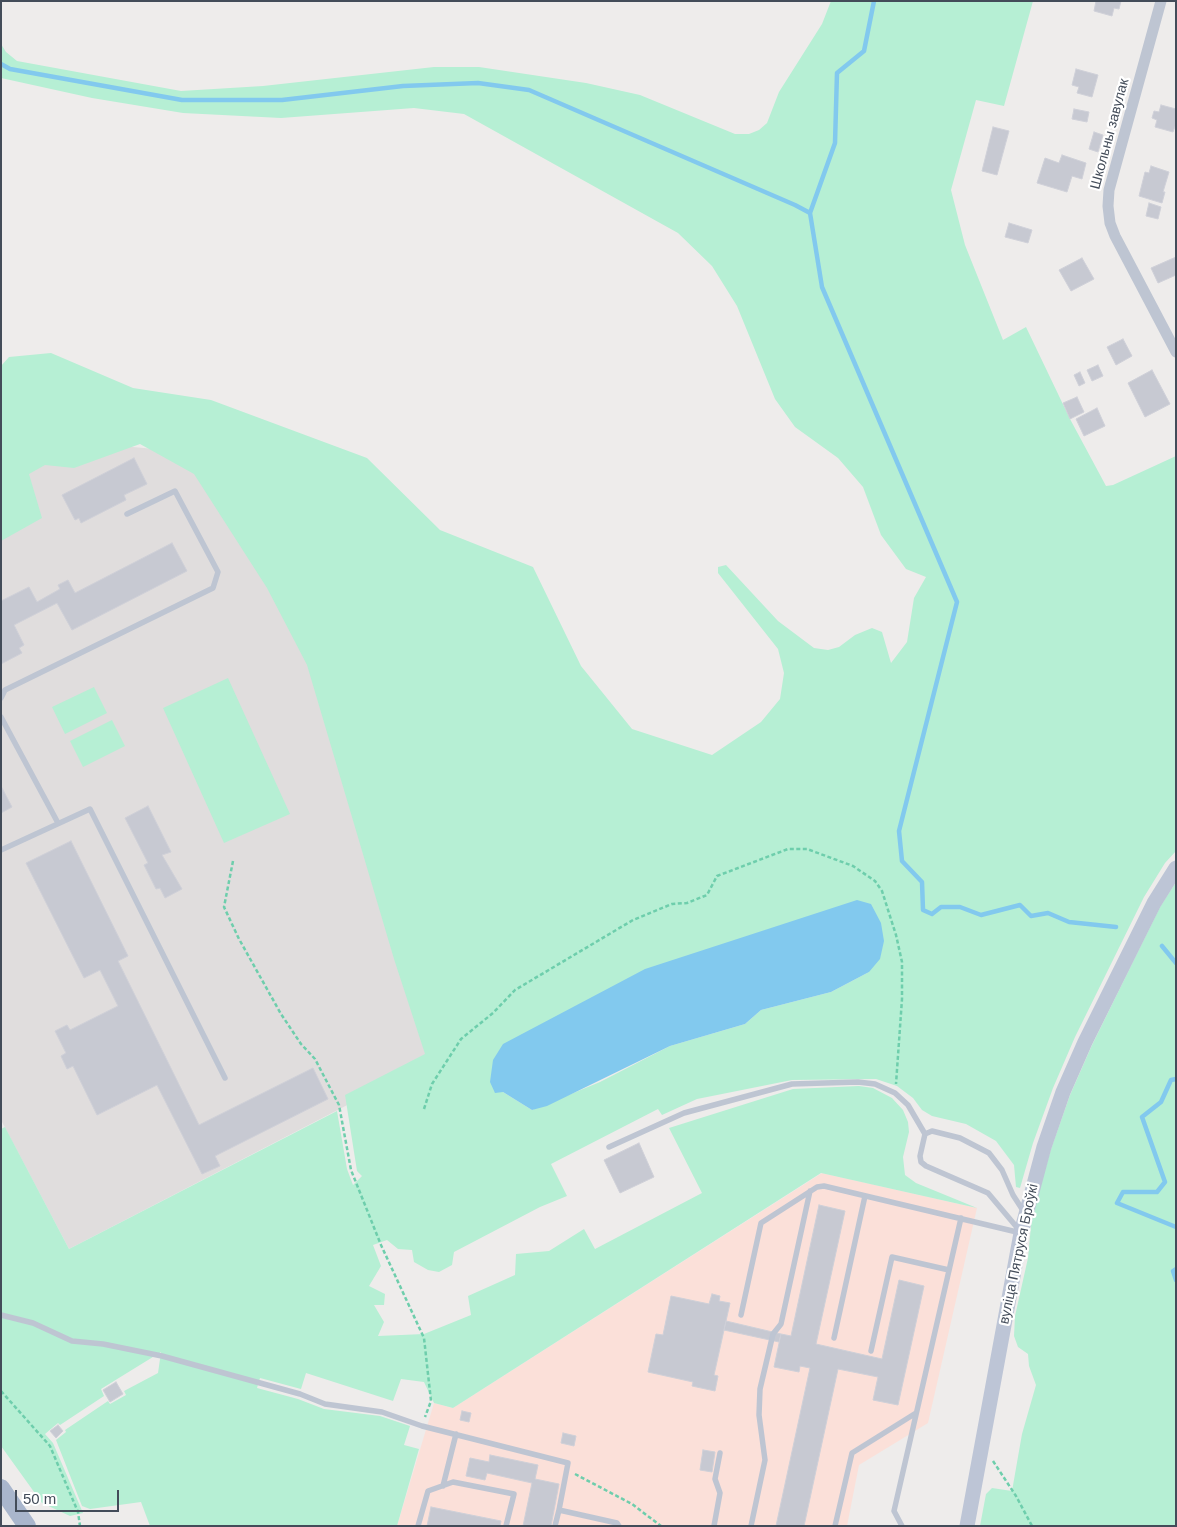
<!DOCTYPE html>
<meta charset="utf-8">
<style>
body{margin:0}
#map{position:relative;width:1177px;height:1527px;overflow:hidden;background:#eeeceb;font-family:Helvetica,sans-serif}
canvas{display:block}
.frame{position:absolute;inset:0;border:2px solid #434c59;pointer-events:none}
.scale{position:absolute;left:15px;top:1490px;width:104px;height:22px;box-sizing:border-box;border:2px solid #434c59;border-top:0;padding-left:6px;font-size:15px;line-height:18px;white-space:nowrap;color:#434c59;-webkit-text-stroke:4px #fff;paint-order:stroke}
</style>
<div id="map">
<canvas width="1177" height="1527"></canvas>
<div class="frame"></div>
<div class="scale">50 m</div>
</div>
<script>
const ctx = document.querySelector('canvas').getContext('2d');
ctx.lineJoin = 'round';
function fillPath(path, color) { ctx.fillStyle = color; ctx.fill(path, 'evenodd'); }
const shape = rows => new Path2D(rows.map(r => 'M' + r).join(''));
function stroke(path, color, width, dash) { ctx.strokeStyle = color; ctx.lineWidth = width; ctx.lineCap = dash ? 'butt' : 'round'; ctx.setLineDash(dash || []); ctx.stroke(path); }
function drawText(font, color, halo, rows, align = 'center') {
  ctx.font = font + ' Helvetica,sans-serif'; ctx.lineWidth = 4.5; ctx.setLineDash([]); ctx.textBaseline = 'middle'; ctx.strokeStyle = halo; ctx.fillStyle = color; for (const [text, x, y, turn = 0] of rows) {
    ctx.save(); ctx.translate(x, y); ctx.rotate((+turn || 0) * Math.PI / 180); ctx.textAlign = isNaN(turn) ? turn : align; if (halo) ctx.strokeText(text, 0, 0); ctx.fillText(text, 0, 0); ctx.restore();
  }
}
const education = shape([
 [77,442,233,456,361,706,444,1055,69,1249,1,1120,1,480]
]);
const medical = shape([
 [822,1173,977,1208,928,1423,859,1465,847,1526,397,1526,434,1403,453,1408]
]);
const green = shape([
 [831,1,1033,1,1004,106,976,100,951,190,965,245,1003,340,1026,327,1070,419,1106,486,1113,485,1176,456,1176,851,1165,863,1144,897,1075,1037,1053,1088,1033,1143,1020,1188,1016,1187,1014,1165,996,1141,966,1124,932,1116,922,1110,913,1098,897,1086,876,1079,792,1080,697,1099,662,1115,658,1109,551,1164,567,1196,540,1207,454,1252,452,1265,439,1272,428,1270,414,1262,412,1250,398,1249,387,1240,373,1245,381,1266,369,1286,385,1294,384,1305,374,1305,384,1322,378,1336,424,1334,471,1315,468,1296,515,1275,516,1254,549,1251,584,1229,595,1249,702,1193,669,1128,793,1089,859,1086,873,1088,892,1098,903,1110,908,1122,909,1132,903,1157,905,1175,916,1183,977,1208,821,1173,453,1408,434,1403,424,1382,401,1379,393,1401,306,1373,301,1389,260,1378,257,1388,298,1399,324,1409,380,1416,410,1426,404,1445,419,1449,397,1526,150,1526,141,1502,90,1509,82,1506,56,1440,66,1432,65,1430,108,1401,110,1404,126,1395,124,1391,158,1373,161,1352,101,1389,104,1396,60,1425,58,1423,45,1434,53,1443,83,1513,70,1516,42,1503,1,1446,1,1129,5,1127,69,1249,337,1111,347,1169,353,1185,362,1176,357,1171,345,1095,425,1054,394,959,307,665,267,588,194,474,140,444,74,468,45,465,29,474,42,518,1,541,1,366,9,357,51,353,133,388,211,400,367,458,440,530,533,567,581,666,632,729,712,755,761,722,780,699,784,673,778,649,718,573,718,567,726,565,778,621,814,648,828,650,839,647,855,635,872,628,882,632,891,663,907,642,914,598,926,577,906,569,881,535,863,487,838,458,795,427,775,399,737,306,712,266,678,233,464,114,414,108,281,118,183,113,92,98,1,78,1,44,6,52,17,61,181,91,263,86,434,67,479,67,586,83,640,95,735,134,749,134,759,130,767,123,779,92,822,24],
 [869,972,831,992,761,1010,745,1024,670,1046,600,1082,532,1110,503,1092],
 [228,678,290,814,224,843,163,708],
 [94,687,107,713,65,734,52,707],
 [112,720,125,746,83,767,70,741],
 [1176,882,1176,1526,980,1526,986,1494,992,1488,1012,1491,1022,1434,1036,1385,1029,1366,1028,1354,1018,1347,1014,1336,1015,1316,1028,1258,1032,1215,1051,1149,1070,1095,1092,1045,1160,907]
]);
const water = shape([
 [857,900,871,904,881,923,884,941,880,959,869,972,831,992,761,1010,745,1024,670,1046,547,1106,532,1110,503,1092,495,1093,490,1082,493,1060,503,1044,645,969]
]);
const stream = shape([
 [874,1,864,51,837,73,835,143,810,213,822,287,957,602,899,831,902,861,922,882,923,910,932,914,941,907,960,907,981,915,1020,905,1031,916,1048,913,1069,922,1116,927],
 [1,64,10,69,182,100,282,100,403,86,478,83,529,90,795,205,810,213],
 [1162,946,1176,963],
 [1176,1079,1171,1080,1161,1102,1142,1117,1165,1182,1157,1192,1123,1192,1117,1203,1176,1227],
 [1176,1269,1173,1271,1176,1280]
]);
const building = shape([
 [1096,1,1121,1,1119,9,1114,8,1112,16,1094,11,1096,1],
 [1076,69,1098,75,1092,97,1077,93,1079,87,1072,85,1076,69],
 [1161,105,1176,109,1176,124,1173,132,1155,127,1157,120,1152,118,1154,111,1159,112,1161,105],
 [1074,109,1089,112,1087,122,1072,119,1074,109],
 [993,127,1009,131,997,175,982,171,993,127],
 [1094,132,1103,135,1098,152,1089,149,1094,132],
 [1062,155,1086,163,1082,179,1072,176,1067,192,1037,183,1045,158,1059,163,1062,155],
 [1151,166,1169,172,1163,192,1165,192,1162,203,1139,196,1145,172,1149,173,1151,166],
 [1149,203,1161,207,1158,219,1146,216,1149,203],
 [1009,223,1032,230,1028,243,1005,237,1009,223],
 [1176,257,1176,275,1158,283,1151,268,1176,257],
 [1082,258,1094,279,1071,291,1059,270,1082,258],
 [1123,339,1132,356,1116,365,1107,347,1123,339],
 [1098,365,1103,376,1092,381,1087,370,1098,365],
 [1152,370,1170,404,1145,417,1128,383,1152,370],
 [1080,372,1085,383,1079,386,1074,375,1080,372],
 [1077,397,1084,412,1070,419,1063,403,1077,397],
 [1097,408,1105,426,1084,436,1076,419,1097,408],
 [134,458,147,484,124,495,126,500,81,523,79,518,75,520,62,495,134,458],
 [172,543,187,571,72,630,57,603,14,625,24,645,19,648,22,653,1,664,1,601,29,587,37,602,60,589,58,585,68,580,75,593,172,543],
 [1,786,12,807,1,813,1,786],
 [148,806,171,852,162,855,182,889,165,898,160,888,156,889,144,865,148,863,125,818,148,806],
 [71,841,128,956,118,961,199,1125,313,1068,328,1099,215,1156,220,1166,202,1174,157,1085,97,1115,73,1066,67,1069,61,1056,66,1053,55,1031,67,1025,70,1030,118,1006,100,970,84,978,26,863,71,841],
 [639,1143,654,1177,620,1193,604,1160,639,1143],
 [819,1205,845,1211,816,1344,882,1359,899,1280,924,1286,898,1405,873,1400,878,1377,838,1369,804,1526,776,1526,810,1368,800,1366,799,1372,774,1367,781,1334,791,1336,819,1205],
 [712,1294,720,1296,719,1301,730,1303,714,1375,718,1376,715,1391,692,1386,693,1382,648,1372,656,1334,663,1335,671,1296,709,1304,712,1294],
 [726,1321,781,1334,779,1342,724,1330,726,1321],
 [116,1382,123,1394,110,1402,103,1390,116,1382],
 [462,1411,471,1413,469,1422,460,1420,462,1411],
 [58,1425,63,1431,56,1438,50,1431,58,1425],
 [563,1433,576,1436,574,1446,561,1443,563,1433],
 [703,1450,715,1452,712,1472,700,1470,703,1450],
 [490,1455,538,1465,535,1479,559,1484,551,1526,523,1526,532,1483,487,1473,485,1480,466,1476,470,1458,489,1462,490,1455],
 [431,1507,501,1521,500,1526,427,1526,431,1507]
]);
const path = shape([
 [233,861,224,907,239,939,281,1014,301,1044,315,1059,339,1105,351,1170,381,1245,424,1338,431,1401,425,1417],
 [424,1109,432,1084,461,1039,493,1013,515,990,633,920,672,904,687,903,707,895,717,876,788,849,807,849,853,866,875,881,882,891,896,935,902,962,902,999,896,1084],
 [1,1391,50,1446,78,1512,80,1526],
 [993,1461,1016,1496,1032,1526],
 [575,1474,632,1504,661,1526]
]);
const service = shape([
 [1,698,5,690,213,588,218,572,175,491,127,514],
 [1,717,58,823],
 [1,850,90,809,225,1078],
 [609,1147,684,1113,792,1084,858,1082,875,1084,895,1093,908,1105,925,1134],
 [1020,1231,988,1193,926,1166,921,1162,920,1156,925,1134,932,1131,960,1138,989,1153,1002,1170,1013,1195,1024,1212],
 [1,1315,33,1323,72,1341,103,1344,162,1356,300,1394,325,1404,382,1412,422,1426,568,1463,559,1510,617,1523,619,1526],
 [741,1315,761,1223,817,1187,824,1186,1021,1233],
 [834,1338,865,1196],
 [871,1351,892,1257,949,1270],
 [443,1486,456,1434],
 [418,1526,428,1491,453,1482,514,1494,506,1526],
 [555,1526,559,1510],
 [714,1526,720,1493,715,1479,720,1453],
 [751,1526,765,1460,759,1415,760,1389,773,1334,781,1324,810,1191],
 [835,1526,852,1453,916,1413],
 [902,1526,894,1511,961,1218]
]);
const minor = shape([
 [1161,1,1109,190,1108,206,1110,223,1115,236,1176,352]
]);
const secondary = shape([
 [967,1526,1021,1233,1044,1147,1063,1092,1085,1042,1154,903,1176,868]
]);
const primary = shape([
 [1,1488,27,1526]
]);
const streetNames = [
 ["Школьны завулак",1110,134,-75],
 ["вуліца Пятруся Броўкі",1019,1254,-78]
];
fillPath(education, '#e0dddd');
fillPath(medical, '#fbe0d9');
fillPath(green, '#b6efd4');
fillPath(water, '#82c9ee');
stroke(stream, '#82c9ee', 4.5);
fillPath(building, '#c7c9d2');
stroke(building, '#cfd0d8', 1);
stroke(path, '#6eceac', 2.5, [4, 2.5]);
stroke(service, '#bec5d2', 5.5);
stroke(minor, '#bec5d2', 11);
stroke(secondary, '#bdc5d6', 15);
stroke(primary, '#a9b6cc', 18);
drawText('14px', '#434c59', '#fff', streetNames);
</script>
